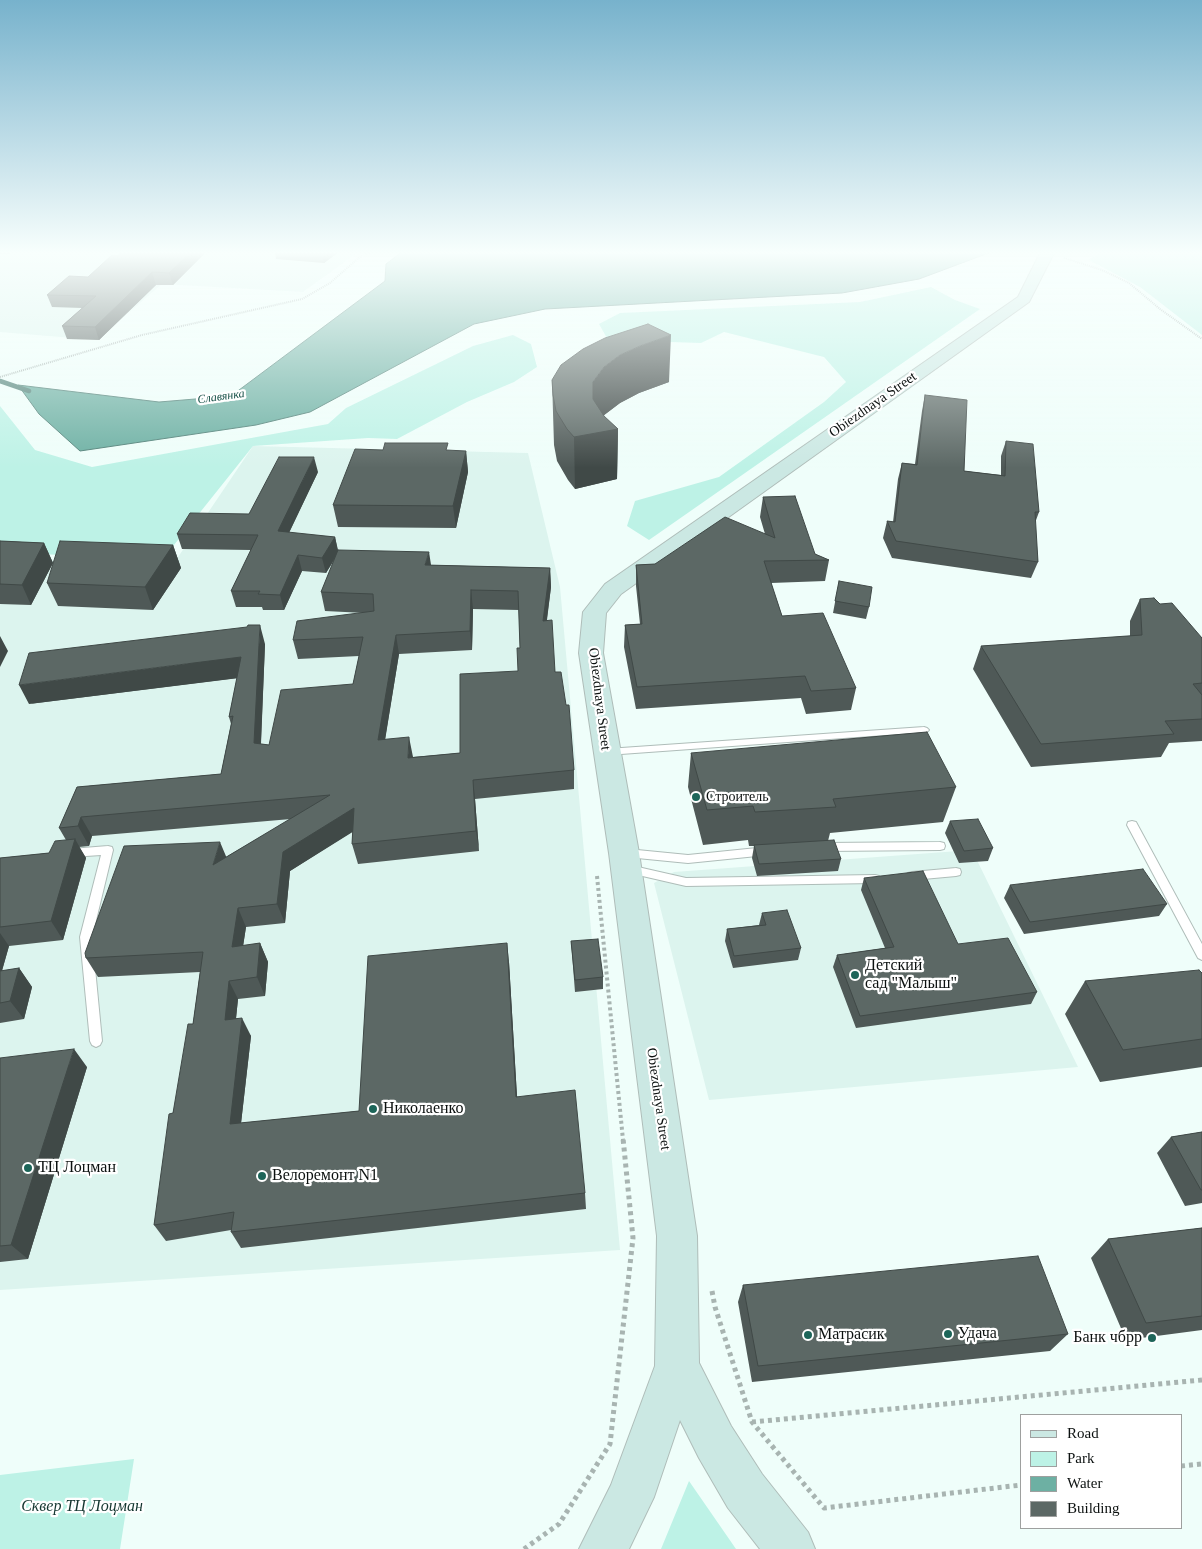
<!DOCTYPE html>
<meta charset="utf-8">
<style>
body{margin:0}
#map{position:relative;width:1202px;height:1549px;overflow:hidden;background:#effefa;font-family:"Times New Roman",serif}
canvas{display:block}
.legend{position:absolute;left:1020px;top:1414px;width:162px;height:115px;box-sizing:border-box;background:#fff;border:1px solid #9ea09f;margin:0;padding:6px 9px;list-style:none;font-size:15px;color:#0c1110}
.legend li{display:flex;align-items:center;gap:10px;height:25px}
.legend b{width:25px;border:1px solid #9ea09f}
</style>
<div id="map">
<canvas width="1202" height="1549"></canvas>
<ul class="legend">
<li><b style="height:6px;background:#cbe8e3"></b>Road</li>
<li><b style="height:14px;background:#bdf2e6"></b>Park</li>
<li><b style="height:14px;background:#6db0a3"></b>Water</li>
<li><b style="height:14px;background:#5c6865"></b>Building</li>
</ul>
</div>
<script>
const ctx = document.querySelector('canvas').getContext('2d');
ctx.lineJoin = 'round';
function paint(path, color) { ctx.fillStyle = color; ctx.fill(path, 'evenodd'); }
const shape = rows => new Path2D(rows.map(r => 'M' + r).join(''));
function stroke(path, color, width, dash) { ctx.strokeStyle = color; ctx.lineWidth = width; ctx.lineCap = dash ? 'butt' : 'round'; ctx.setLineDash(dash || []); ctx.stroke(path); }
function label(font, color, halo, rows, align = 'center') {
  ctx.font = font + ' "Times New Roman",serif'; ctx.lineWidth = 4.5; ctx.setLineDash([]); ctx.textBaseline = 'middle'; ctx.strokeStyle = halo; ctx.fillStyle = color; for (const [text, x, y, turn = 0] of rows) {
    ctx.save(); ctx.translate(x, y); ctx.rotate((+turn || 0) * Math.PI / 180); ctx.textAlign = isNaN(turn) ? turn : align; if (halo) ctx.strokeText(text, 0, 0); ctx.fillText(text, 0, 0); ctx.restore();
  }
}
const built = shape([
 [0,251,360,251,303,292,162,284,97,340,0,332],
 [253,446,528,453,560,587,620,1250,0,1290,0,558,172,566],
 [972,850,1078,1067,709,1100,654,883,674,872]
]);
const green = shape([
 [1102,251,1202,251,1202,335,1140,287,1089,260],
 [931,287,955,300,980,309,649,540,627,526,635,501,719,477,824,402,846,382,824,357,724,332,701,343,608,340,599,324,620,313,860,302],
 [513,335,531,344,537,367,514,382,467,402,397,439,368,438,253,446,162,560,0,552,0,406,35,450,92,467,328,424,346,408,473,346],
 [134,1459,120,1549,0,1549,0,1475],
 [689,1481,736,1549,661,1549]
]);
const water = shape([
 [403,251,994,251,919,279,842,293,545,309,474,324,310,412,256,425,80,451,39,414,18,385,159,402,231,396,385,281,386,264,403,251]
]);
const stream = shape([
 [0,381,29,391]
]);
const pathFar2 = shape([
 [1064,258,1102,270,1129,283,1160,309,1202,339],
 [0,377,142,335,302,299,330,283,361,256,375,251]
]);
const pathFar1 = shape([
 [597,876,623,1140]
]);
const path = shape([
 [712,1291,715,1307,752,1422,824,1508,1021,1485],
 [752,1422,1202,1380],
 [1181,1466,1202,1464],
 [524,1549,559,1524,610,1444,633,1238,623,1138]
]);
const service = shape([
 [924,727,927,728,929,730,927,732,607,755,602,752,607,749,924,727],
 [1132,821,1136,822,1202,944,1202,960,1198,958,1127,825,1128,822,1132,821],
 [940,842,944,843,945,846,944,849,940,850,824,851,820,850,819,847,820,844,824,843,940,842],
 [108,846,112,847,113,850,92,937,102,1041,100,1045,96,1047,92,1045,90,1041,80,937,101,855,71,857,67,856,66,853,67,850,71,849,108,846],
 [767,847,771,848,772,851,771,854,767,855,688,863,627,857,623,856,622,853,623,850,627,849,688,855,767,847],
 [629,865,686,878,875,875,879,876,881,879,879,882,875,883,686,886,625,872,624,869,625,866,629,865],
 [956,868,960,869,961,872,960,875,956,876,912,880,908,879,906,876,908,873,912,872,956,868]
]);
const secondary = shape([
 [1041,251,1055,251,1029,302,621,594,606,613,603,653,639,853,697,1236,699,1363,731,1426,762,1474,808,1532,815,1549,760,1549,728,1508,699,1458,680,1420,654,1497,629,1549,579,1549,611,1485,655,1366,657,1236,609,853,579,653,583,612,605,584,1018,297,1041,251]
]);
const wall = shape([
 [0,251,13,251,10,254,0,254],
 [121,251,207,251,173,285,156,285,99,340,67,339,62,326,82,308,52,307,47,295,88,277,118,256],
 [340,251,324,263,276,259,275,252],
 [552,380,669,382,639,393,620,403,603,416,618,429,617,479,575,489,568,480,557,461,554,445],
 [925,395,964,471,1001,475,1001,456,1006,441,1039,512,1035,523,1038,562,1031,578,892,558,883,538,887,521,893,522,898,479,902,463,915,464,922,411],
 [449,451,466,451,468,472,456,528,338,527,333,505],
 [318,472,289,533,335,537,338,550,431,565,550,568,551,587,547,620,555,672,574,770,574,789,475,799,479,851,358,864,352,844,353,831,290,871,285,923,246,927,243,946,260,943,268,962,265,996,238,999,236,1018,251,1036,241,1123,359,1111,509,962,517,1096,585,1193,586,1209,241,1248,231,1232,231,1230,166,1241,154,1225,173,1113,193,1024,200,972,98,977,86,958,226,857,291,819,92,836,89,846,79,847,86,858,63,940,9,946,2,971,19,968,32,987,24,1019,0,1023,0,858,49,853,66,840,59,828,77,787,221,774,231,724,229,717,237,678,29,704,265,644,261,744,269,745,353,684,359,656,298,659,293,640,365,613,325,611,321,592,335,559,326,573,302,571,284,610,263,610,262,607,236,607,231,591,251,550,182,549,177,534,249,514],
 [473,609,519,610,520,648,518,671,460,753,413,757,385,739,399,654,472,650],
 [763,497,815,554,829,560,825,581,771,583,782,616,856,688,851,710,806,714,801,698,636,709,624,647,625,625,640,624,636,586,636,565,655,564,765,534,760,517],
 [0,541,44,543,53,563,31,605,0,604],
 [173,545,181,568,153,610,58,606,47,583],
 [839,581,869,607,866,619,833,613],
 [1140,599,1160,604,1202,638,1202,741,1169,743,1161,757,1031,767,973,669,981,646,1130,636,1130,621],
 [691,753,956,787,943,822,830,833,828,841,841,859,838,871,757,876,752,858,754,846,749,846,748,840,703,845,688,787],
 [950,821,993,848,988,861,959,863,945,833],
 [864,878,958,944,1037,992,1031,1004,856,1028,833,967,837,955,885,948,861,890],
 [1010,885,1167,904,1159,916,1024,934,1004,898],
 [762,913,801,948,798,960,733,968,725,941,727,929,759,925],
 [571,941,603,977,603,989,575,992],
 [1202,973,1202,1067,1100,1082,1065,1014,1085,981],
 [0,1058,87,1067,28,1259,0,1262],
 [1202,1132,1202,1203,1185,1206,1157,1153,1171,1137],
 [1202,1228,1202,1330,1126,1340,1091,1258,1108,1239],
 [743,1285,1068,1334,1050,1351,752,1382,738,1302]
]);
const shadedWall = shape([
 [192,251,207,251,173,285,169,273],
 [330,251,340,251,324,263,323,256],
 [152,272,156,285,99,340,95,327],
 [671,335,669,382,639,393,620,403,604,415,593,431,593,382,604,367,620,355,640,346],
 [618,429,617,479,575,489,574,437],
 [466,451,468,472,456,528,453,506],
 [314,457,318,472,282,547,278,531],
 [335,537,338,552,326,573,322,558],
 [44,543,53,563,31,605,22,585],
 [173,545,181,568,153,610,145,587],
 [429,552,432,571,425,565],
 [298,555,302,571,284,610,280,595],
 [550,568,551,587,544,640,543,621],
 [471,590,473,609,472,650,470,631],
 [260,625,265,644,260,763,254,743],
 [396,635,399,654,382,759,378,740],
 [0,636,8,651,0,667],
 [241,657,247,677,29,704,19,685],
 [409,737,413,757,411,777,408,758],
 [473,780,475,799,479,851,476,831],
 [354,808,359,828,290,871,285,923,277,904,283,852],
 [81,817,92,836,89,846,78,826],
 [75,839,86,858,63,940,51,921],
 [220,842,228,861,213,865],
 [238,908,246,927,240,966,232,947],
 [0,933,9,946,0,977],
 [260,943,268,962,265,996,257,977],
 [507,943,509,962,518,1114,516,1097],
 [19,968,32,987,24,1019,10,1001],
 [229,981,238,999,234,1038,225,1020],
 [242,1018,251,1036,239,1141,230,1124],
 [74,1049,87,1067,28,1259,11,1245]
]);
const building = shape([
 [121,251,192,251,169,273,152,272,95,327,62,326,96,296,47,295,69,276,88,277,112,255,118,256,121,251],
 [276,251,330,251,323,256,275,252,276,251],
 [648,324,671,335,640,346,620,355,604,367,593,382,593,399,604,416,618,429,574,437,567,429,556,411,553,395,552,380,561,365,583,349,605,338,648,324],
 [925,395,967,400,964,471,1005,476,1006,441,1033,444,1039,512,1035,512,1038,562,896,541,887,521,895,522,902,463,917,465,925,395],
 [385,443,448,443,446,450,466,451,453,506,333,505,355,449,383,450,385,443],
 [279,457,314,457,278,531,335,537,322,558,298,555,280,595,258,594,260,591,231,591,258,535,177,534,190,513,249,514,279,457],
 [795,496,815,554,829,560,764,561,782,616,823,613,856,688,811,691,805,676,637,687,625,625,642,624,636,565,655,564,725,517,775,538,763,497,795,496],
 [0,541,44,543,22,585,0,584,0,541],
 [60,541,173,545,145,587,47,583,60,541],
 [338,550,429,552,425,565,550,568,543,621,552,620,555,672,561,672,566,705,569,705,574,770,473,780,476,831,352,844,354,808,283,852,277,904,238,908,232,947,260,943,257,977,229,981,225,1020,242,1018,230,1124,359,1111,368,956,507,943,516,1097,575,1090,585,1193,231,1232,234,1212,154,1225,169,1114,173,1113,188,1024,193,1024,203,952,86,958,85,953,124,846,220,842,213,865,330,795,81,817,78,826,59,828,77,787,221,774,233,716,229,717,241,657,19,685,29,653,247,627,248,625,260,625,254,743,269,745,281,690,353,684,363,637,293,640,297,621,374,611,373,594,321,592,338,550],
 [471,590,518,591,520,648,517,648,518,671,460,674,460,753,408,758,409,737,378,740,396,635,470,631,471,590],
 [839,581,872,587,869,607,835,601,839,581],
 [1154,598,1160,604,1172,603,1202,638,1202,683,1193,684,1202,695,1202,719,1165,721,1174,734,1041,744,981,646,1142,635,1140,599,1154,598],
 [927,732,956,787,833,799,836,807,755,812,753,806,707,810,691,753,927,732],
 [978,819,993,848,964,851,950,821,978,819],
 [75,839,51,921,0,927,0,858,49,853,55,841,75,839],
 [834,840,841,859,759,864,754,845,834,840],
 [1143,869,1167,904,1030,922,1010,885,1143,869],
 [923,871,958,944,1008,938,1037,992,860,1016,837,955,894,947,864,878,923,871],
 [787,910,801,948,734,956,727,929,766,925,762,913,787,910],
 [598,939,603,977,575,980,571,941,598,939],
 [19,968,10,1001,0,1003,0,971,19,968],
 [1199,970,1202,973,1202,1039,1123,1050,1085,981,1199,970],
 [74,1049,11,1245,0,1246,0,1058,74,1049],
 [1202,1132,1202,1190,1201,1190,1171,1137,1202,1132],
 [1202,1228,1202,1316,1146,1323,1108,1239,1202,1228],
 [1038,1256,1068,1334,758,1366,743,1285,1038,1256]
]);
const markers = [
 [696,797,5,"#1d6559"],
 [855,975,5,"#1d6559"],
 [373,1109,5,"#1d6559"],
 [28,1168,5,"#1d6559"],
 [262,1176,5,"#1d6559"],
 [948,1334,5,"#1d6559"],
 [808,1335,5,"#1d6559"],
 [1152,1338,5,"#1d6559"]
];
const farWaternames = [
 ["Славянка",221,397,-8]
];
const streetNames = [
 ["Obiezdnaya Street",873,405,-35],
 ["Obiezdnaya Street",599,699,83],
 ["Obiezdnaya Street",658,1099,82]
];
const poiNames = [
 ["Строитель",706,797]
];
const nearPoinames = [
 ["Детский",865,966],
 ["сад \"Малыш\"",865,984],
 ["Николаенко",383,1109],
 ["ТЦ Лоцман",38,1168],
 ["Велоремонт N1",272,1176],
 ["Удача",958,1334],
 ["Матрасик",818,1335],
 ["Банк чбрр",1142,1338,"right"]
];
const nearParknames = [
 ["Сквер ТЦ Лоцман",82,1507]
];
paint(built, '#dcf4ee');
paint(green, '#bdf2e6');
paint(water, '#6db0a3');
stroke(water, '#508077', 1);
stroke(stream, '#508077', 4.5);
stroke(service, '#afbdb9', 2);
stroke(secondary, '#afbdb9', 2);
stroke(pathFar2, '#a8b4b1', 2, [1, 1]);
stroke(pathFar1, '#a8b4b1', 4, [3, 3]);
stroke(path, '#a8b4b1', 5, [4, 4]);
paint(service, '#fff');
paint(secondary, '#cbe8e3');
paint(wall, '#4f5957');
paint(shadedWall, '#404947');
paint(building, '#5c6865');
stroke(building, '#404947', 1);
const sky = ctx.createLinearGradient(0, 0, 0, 468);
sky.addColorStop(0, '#77b2cc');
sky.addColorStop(0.54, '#f8fffd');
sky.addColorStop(1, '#f8fffd00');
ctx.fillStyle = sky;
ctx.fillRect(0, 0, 1202, 468);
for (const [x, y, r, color] of markers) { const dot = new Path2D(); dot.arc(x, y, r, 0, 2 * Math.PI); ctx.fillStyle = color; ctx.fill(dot); stroke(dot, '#fff', 2); }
label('italic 12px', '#154f46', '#fff', farWaternames);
label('14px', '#0c1110', '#fff', streetNames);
label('14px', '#0c1110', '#fff', poiNames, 'left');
label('16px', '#0c1110', '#fff', nearPoinames, 'left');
label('italic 16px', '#143630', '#fff', nearParknames);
</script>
